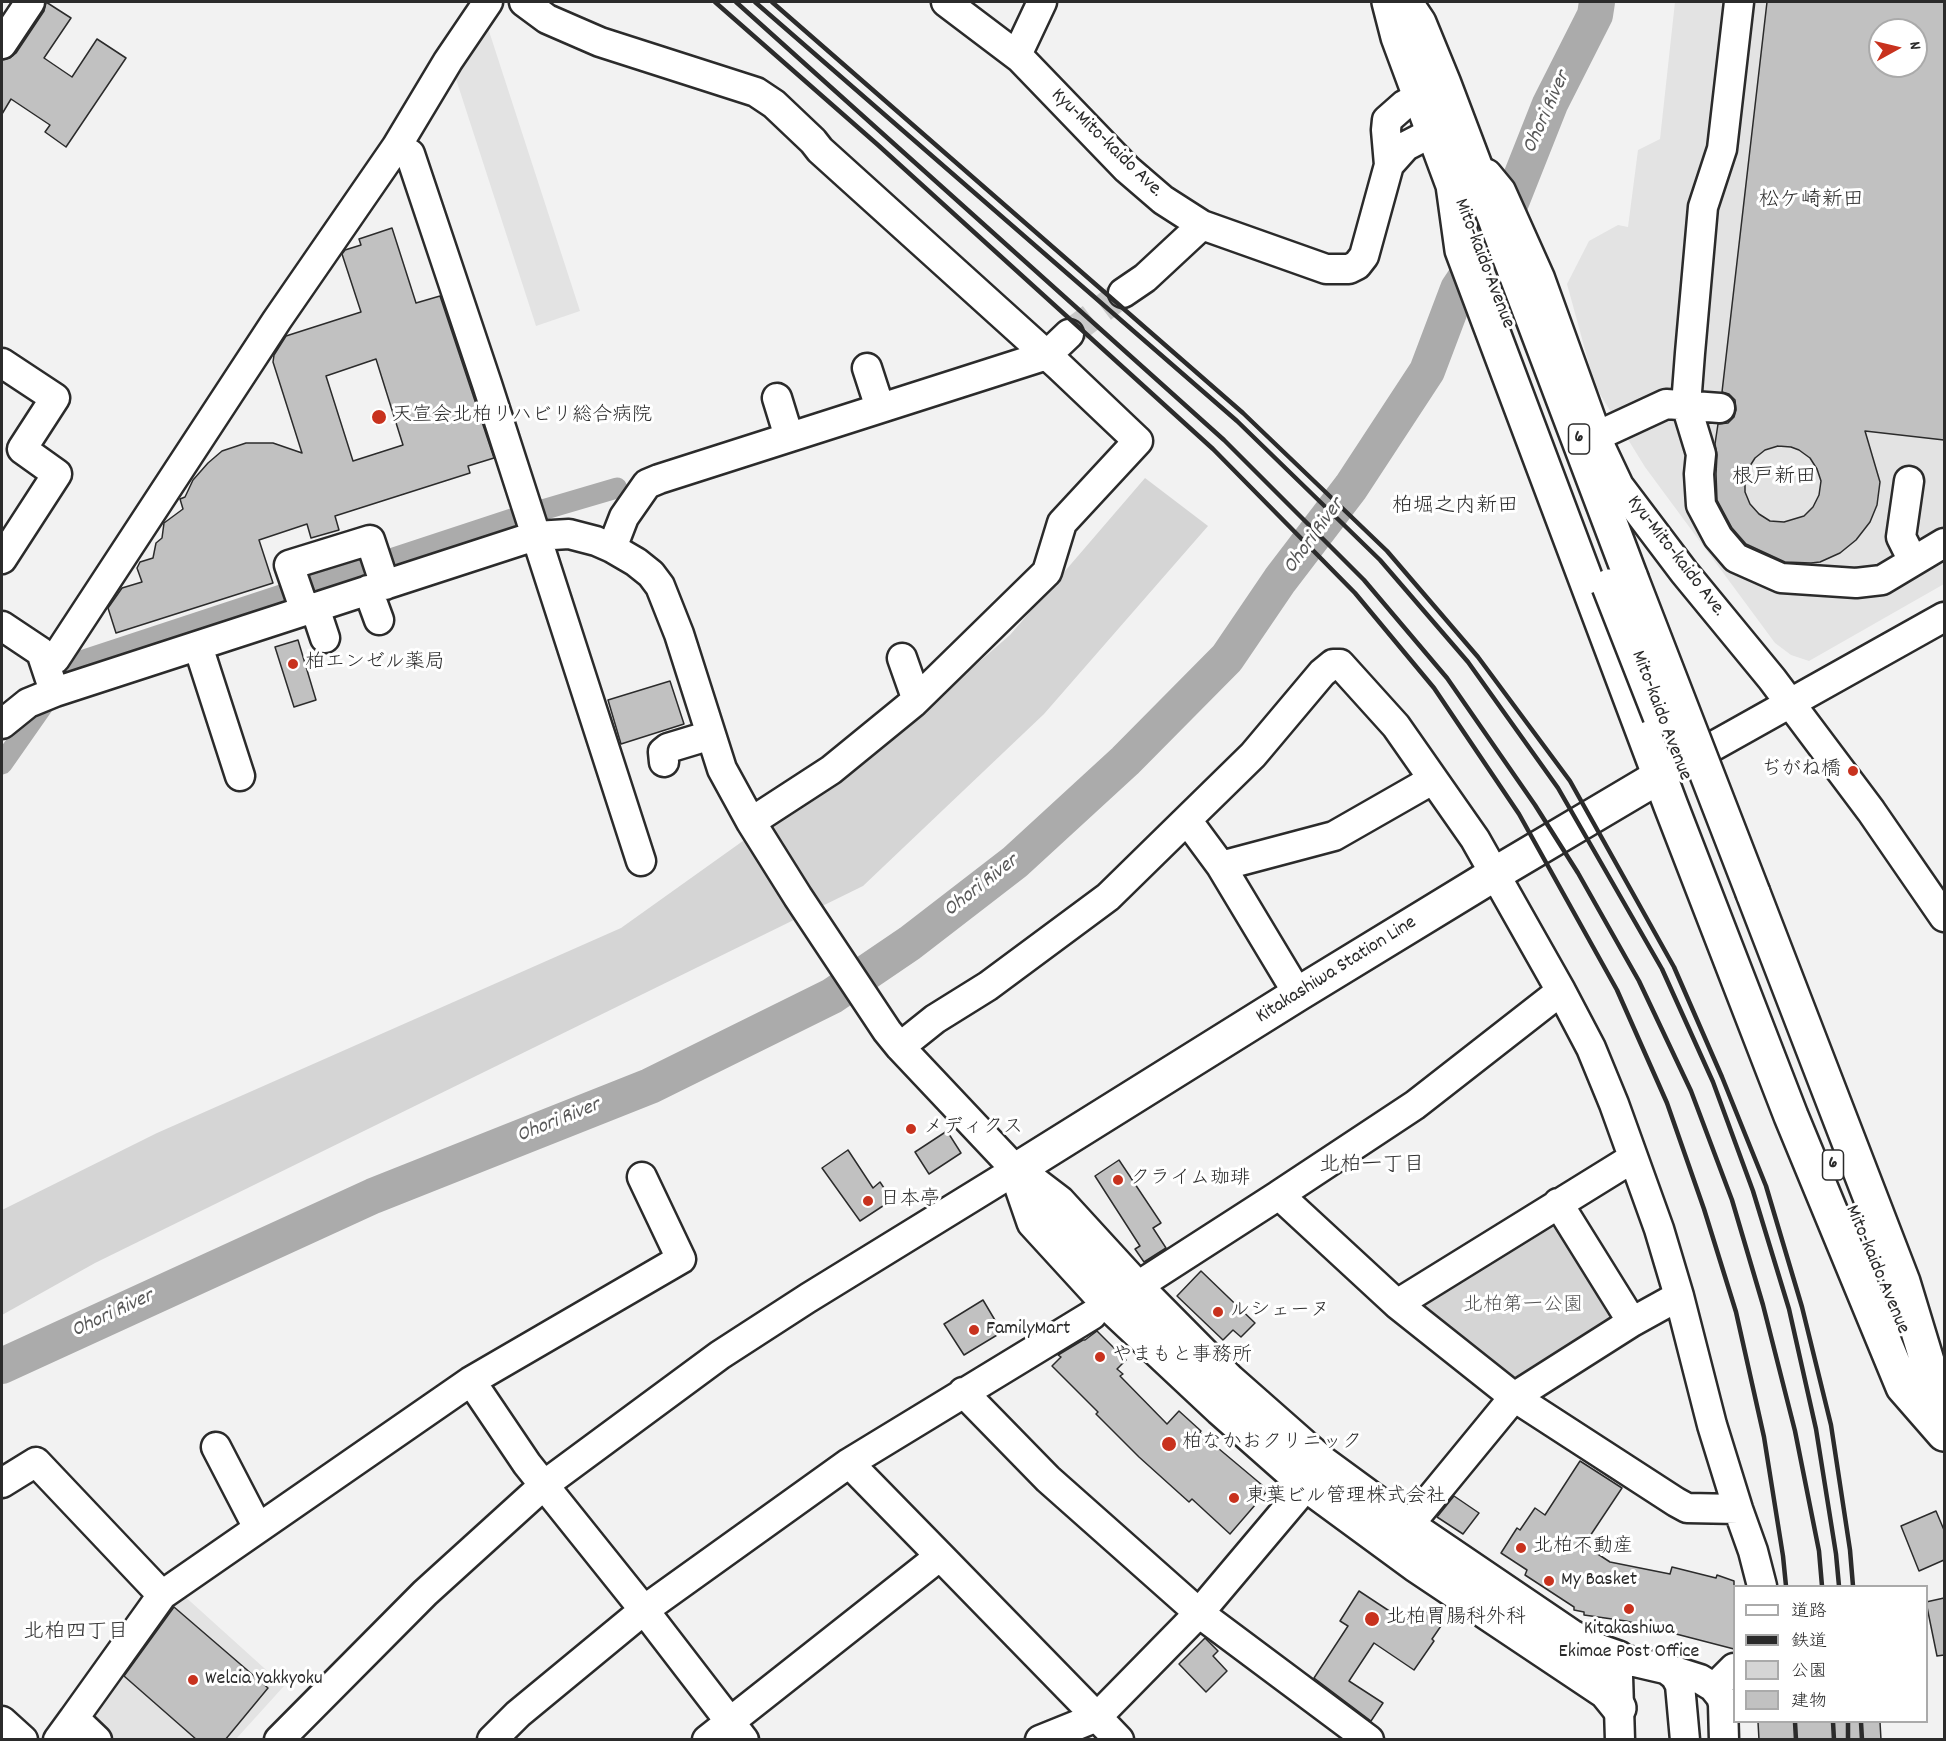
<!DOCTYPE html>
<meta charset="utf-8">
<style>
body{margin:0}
#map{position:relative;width:1946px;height:1741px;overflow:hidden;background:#f2f2f2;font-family:Dekko,"Klee One",sans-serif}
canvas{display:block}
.frame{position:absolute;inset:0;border:3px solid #2b2b2b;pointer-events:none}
.legend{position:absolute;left:1733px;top:1585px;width:195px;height:138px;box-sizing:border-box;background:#fff;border:2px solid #aaa;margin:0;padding:8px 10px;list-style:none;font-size:18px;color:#2b2b2b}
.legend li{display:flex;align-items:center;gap:12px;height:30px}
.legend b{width:30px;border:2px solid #aaa}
.north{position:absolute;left:1868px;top:18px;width:60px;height:60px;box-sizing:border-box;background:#fff;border:2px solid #aaa;border-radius:50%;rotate:82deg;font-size:16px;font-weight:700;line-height:24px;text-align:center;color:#2b2b2b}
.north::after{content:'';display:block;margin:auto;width:21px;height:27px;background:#c8321e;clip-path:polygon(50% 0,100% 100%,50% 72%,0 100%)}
</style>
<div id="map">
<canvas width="1946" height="1741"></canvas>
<div class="frame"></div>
<ul class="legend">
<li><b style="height:8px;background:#fff"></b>道路</li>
<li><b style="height:8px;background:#2b2b2b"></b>鉄道</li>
<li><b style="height:16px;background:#d5d5d5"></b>公園</li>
<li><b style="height:16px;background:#c1c1c1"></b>建物</li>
</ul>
<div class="north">N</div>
</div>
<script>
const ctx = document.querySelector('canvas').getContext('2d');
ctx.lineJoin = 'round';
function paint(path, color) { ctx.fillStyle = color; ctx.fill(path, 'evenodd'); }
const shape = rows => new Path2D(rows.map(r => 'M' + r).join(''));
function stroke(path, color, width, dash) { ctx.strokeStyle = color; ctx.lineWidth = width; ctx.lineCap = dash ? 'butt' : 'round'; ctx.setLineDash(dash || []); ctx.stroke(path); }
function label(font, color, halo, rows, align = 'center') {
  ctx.font = font + ' Dekko,"Klee One",sans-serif'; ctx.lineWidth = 6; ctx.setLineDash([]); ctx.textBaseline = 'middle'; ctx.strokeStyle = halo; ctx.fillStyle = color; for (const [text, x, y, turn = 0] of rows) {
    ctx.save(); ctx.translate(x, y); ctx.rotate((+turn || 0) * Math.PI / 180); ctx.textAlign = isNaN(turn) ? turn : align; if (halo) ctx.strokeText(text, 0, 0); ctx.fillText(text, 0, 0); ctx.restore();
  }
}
const built = shape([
 [1675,2,1944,2,1944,584,1809,661,1791,655,1775,643,1645,467,1595,386,1567,284,1589,241,1618,225,1628,227,1638,150,1660,139],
 [1880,30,1916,30,1916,66,1880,66],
 [488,28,580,311,536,326,456,79],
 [181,1593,284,1686,236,1739,104,1739,86,1725]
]);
const green = shape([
 [1145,478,1208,526,1044,714,863,886,95,1263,2,1315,2,1210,157,1133,621,928,911,721,1010,635],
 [1554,1218,1616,1321,1519,1380,1509,1379,1418,1309,1418,1301]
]);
const canal = shape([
 [2,764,72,664,515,518,617,488]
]);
const river = shape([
 [2,1366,373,1196,650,1086,832,996,910,943,1015,862,1125,761,1227,658,1280,580,1351,487,1427,371,1458,289,1504,220,1550,104,1595,15,1597,2]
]);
const building = shape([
 [46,2,71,18,44,58,72,77,97,39,126,58,66,147,45,132,50,125,11,99,2,114,2,60,10,58,16,53,44,11,46,2],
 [1767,2,1944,2,1944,440,1865,431,1880,482,1877,505,1870,522,1856,540,1840,553,1820,562,1811,563,1785,562,1746,544,1732,528,1717,500,1716,474,1717,455,1715,444,1718,424,1728,423,1734,417,1736,410,1735,400,1729,394,1722,392,1767,2],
 [1880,30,1916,30,1916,66,1880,66,1880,30],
 [1778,446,1791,447,1799,450,1810,458,1817,469,1821,481,1819,495,1813,507,1804,516,1784,522,1770,521,1759,514,1750,504,1745,492,1745,482,1748,469,1755,458,1765,450,1778,446],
 [392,228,416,303,440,296,494,458,468,466,470,473,335,516,339,530,311,538,307,524,259,540,273,583,116,633,108,608,122,588,142,582,137,568,140,562,153,558,156,543,162,538,164,523,183,509,180,499,185,497,193,480,208,463,222,451,246,443,273,443,302,453,273,362,274,355,286,336,361,312,342,254,345,250,361,245,359,239,392,228],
 [376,359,403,445,353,461,326,376,376,359],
 [298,640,316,700,294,707,275,647,298,640],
 [670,681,684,724,621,744,608,700,670,681],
 [947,1131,961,1153,929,1174,915,1152,947,1131],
 [848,1150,873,1188,880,1182,892,1200,860,1221,822,1168,848,1150],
 [1119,1160,1161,1223,1153,1228,1166,1248,1144,1262,1135,1249,1140,1246,1095,1176,1119,1160],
 [1201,1271,1255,1323,1241,1337,1233,1330,1223,1340,1177,1296,1201,1271],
 [983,1300,1002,1332,964,1355,944,1324,983,1300],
 [1097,1331,1126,1360,1117,1369,1123,1374,1120,1376,1167,1424,1179,1411,1201,1431,1200,1433,1268,1490,1230,1534,1192,1499,1189,1502,1139,1457,1096,1414,1098,1412,1052,1366,1061,1357,1058,1355,1083,1340,1085,1340,1097,1331],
 [1580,1461,1622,1488,1584,1545,1610,1562,1670,1574,1672,1567,1716,1578,1717,1575,1734,1581,1734,1649,1626,1621,1584,1615,1584,1612,1574,1610,1574,1607,1525,1575,1527,1570,1501,1553,1517,1528,1520,1530,1535,1508,1545,1515,1580,1461],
 [1454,1496,1479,1513,1463,1534,1437,1517,1454,1496],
 [1936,1511,1944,1530,1944,1560,1919,1571,1901,1526,1936,1511],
 [1359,1591,1403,1620,1409,1610,1415,1614,1419,1607,1443,1623,1432,1639,1434,1641,1414,1670,1374,1643,1349,1681,1383,1703,1371,1721,1314,1678,1348,1626,1340,1621,1359,1591],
 [1944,1598,1944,1655,1937,1656,1926,1602,1944,1598],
 [174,1607,268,1688,225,1740,197,1740,124,1676,174,1607],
 [1205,1638,1218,1651,1213,1656,1227,1671,1206,1692,1179,1664,1205,1638],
 [1758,1722,1880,1722,1881,1740,1759,1740,1758,1722]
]);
const minorTunnel = shape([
 [1069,334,1123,293]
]);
const minor = shape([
 [524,2,547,19,600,42,756,92,774,104,813,141,820,150,1059,366,1138,441,1062,523,1047,572,913,703,831,770,751,822],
 [946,2,1020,58,1127,169,1163,200,1202,225,1326,269,1349,269,1357,265,1364,256,1389,165,1386,130,1387,120,1404,105,1439,86],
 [1739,2,1722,149,1703,207,1690,353,1686,405,1701,454,1699,474,1701,505,1718,537,1736,558,1781,578,1856,583,1882,580,1944,543],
 [2,44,30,2],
 [1017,55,1042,2],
 [397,146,410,154,487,384,641,861],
 [1389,165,1406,146,1433,132],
 [1487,174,1501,191,1540,278,1602,450,1619,486,1684,572,1772,679,1871,811,1944,917],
 [1123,293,1145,278,1202,225],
 [2,363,55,398,22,449,57,474,2,559],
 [867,368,880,408],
 [777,398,789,437],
 [1597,436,1666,404,1720,408],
 [1909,481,1901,537,1913,561],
 [612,548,624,517,647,484,659,479,1047,355,1069,334],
 [368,590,379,620],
 [315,608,325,638],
 [305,611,289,565,370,540,385,585],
 [2,626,41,652,50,679],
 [198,646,240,776],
 [902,658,914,692,919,697],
 [45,663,55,659,277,320,397,146,448,61,488,2],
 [2,724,28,703,55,692,535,536,569,534,596,541,612,548,636,562,651,574,660,586,679,634,722,769,751,822,798,897,887,1031,900,1047,1016,1170,808,1298,720,1355,544,1485,425,1593,279,1740],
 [664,762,663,752,668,748,711,735],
 [1660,776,1944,617],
 [1187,820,1221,866,1298,994],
 [1221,866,1334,836,1432,780],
 [1561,991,1415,1105,1279,1195,1397,1304,1514,1397,1676,1502,1687,1508,1738,1509],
 [900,1047,935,1019,988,986,1108,897,1253,755,1322,673,1333,664,1340,664,1396,726,1475,839,1561,991,1591,1048,1614,1104,1659,1229,1679,1296,1712,1425,1738,1509,1753,1551,1762,1586],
 [1558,1203,1632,1322],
 [1147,1280,1279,1195],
 [1397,1304,1633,1158],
 [471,1381,527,1464,644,1610,518,1714,492,1740],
 [963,1392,1048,1479,1199,1613,1369,1740],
 [216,1447,258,1528],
 [2,1483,36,1462,162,1595],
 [1408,1526,1514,1397,1632,1322,1679,1296],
 [940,1556,1097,1717,1199,1613,1307,1485,1320,1466],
 [1610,1656,1615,1662,1618,1676,1620,1740],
 [1618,1658,1678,1672,1700,1679,1713,1687,1721,1697,1723,1704,1724,1740],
 [1666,1669,1675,1676,1680,1685,1685,1740],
 [1714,1688,1734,1668],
 [2,1721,23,1740],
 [58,1740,74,1718],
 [97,1740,74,1718,162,1595,471,1381,681,1259,642,1177],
 [707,1740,940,1556,849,1463,1092,1315],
 [744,1740,644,1610,849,1463],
 [1040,1740,1097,1717,1119,1740]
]);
const major = shape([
 [1016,1170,1034,1222,1110,1305,1221,1409,1307,1485,1416,1565,1606,1692,1619,1708],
 [1016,1170,1058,1202,1134,1285,1229,1381,1322,1463,1408,1526,1570,1636,1598,1651,1618,1658],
 [1016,1170,1298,994,1493,875,1660,776]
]);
const highway = shape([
 [1389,2,1398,37,1460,204],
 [1405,2,1419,23,1444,84,1631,578],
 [1453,185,1462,250,1671,806,1791,1116,1903,1387,1944,1434],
 [1753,893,1903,1282,1944,1417]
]);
const rail = shape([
 [715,2,878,145,1213,449,1355,593,1434,688,1519,814,1617,990,1667,1103,1704,1209,1736,1312,1764,1437,1783,1556,1786,1586],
 [736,2,1224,440,1364,580,1447,678,1535,805,1578,873,1639,981,1691,1091,1732,1200,1763,1305,1795,1431,1819,1551,1822,1586],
 [755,2,1237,421,1380,560,1468,662,1558,788,1662,969,1713,1082,1753,1191,1789,1309,1816,1429,1836,1554,1839,1586],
 [772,2,1243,413,1387,551,1478,657,1570,781,1674,967,1722,1077,1766,1186,1802,1307,1831,1425,1850,1550,1853,1586],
 [1795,1722,1796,1740],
 [1833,1722,1834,1740],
 [1848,1722,1848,1740],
 [1861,1722,1862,1740]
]);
const highwayBridge = shape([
 [1631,578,1753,893],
 [1609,586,1660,716]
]);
const markers = [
 [379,417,8,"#c8321e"],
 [293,664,6,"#c8321e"],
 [1853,771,6,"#c8321e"],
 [911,1129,6,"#c8321e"],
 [1118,1180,6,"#c8321e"],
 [868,1201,6,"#c8321e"],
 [1218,1312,6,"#c8321e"],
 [974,1330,6,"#c8321e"],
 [1100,1357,6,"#c8321e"],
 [1169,1444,8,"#c8321e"],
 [1234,1498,6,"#c8321e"],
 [1521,1548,6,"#c8321e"],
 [1549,1581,6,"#c8321e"],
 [1629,1609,6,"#c8321e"],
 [1372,1619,8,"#c8321e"],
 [193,1680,6,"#c8321e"]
];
const shields = [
 [1579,439,21],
 [1833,1165,21]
];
const shieldNames = [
 ["6",1579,439],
 ["6",1833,1165]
];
const streetNames = [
 ["Kyu-Mito-kaido Ave.",1106,144,44],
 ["Mito-kaido Avenue",1483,264,69],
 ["Kyu-Mito-kaido Ave.",1675,557,52],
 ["Mito-kaido Avenue",1660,716,69],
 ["Kitakashiwa Station Line",1337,971,-32],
 ["Mito-kaido Avenue",1876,1270,67]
];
const poiNames = [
 ["天宣会北柏リハビリ総合病院",392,417],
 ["柏エンゼル薬局",305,664],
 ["ぢがね橋",1841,771,"right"],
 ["メディクス",923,1129],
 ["クライム珈琲",1130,1180],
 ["日本亭",880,1201],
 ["ルシェーヌ",1230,1312],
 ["FamilyMart",986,1330],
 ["やまもと事務所",1112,1357],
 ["柏なかおクリニック",1182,1444],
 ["東葉ビル管理株式会社",1246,1498],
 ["北柏不動産",1533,1548],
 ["My Basket",1561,1581],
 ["北柏胃腸科外科",1386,1619],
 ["Kitakashiwa",1629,1630,"center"],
 ["Ekimae Post Office",1629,1653,"center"],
 ["Welcia Yakkyoku",205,1680]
];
const parkNames = [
 ["北柏第一公園",1523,1307]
];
const waterNames = [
 ["Ohori River",1548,113,-66],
 ["Ohori River",1315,537,-54],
 ["Ohori River",982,887,-38],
 ["Ohori River",559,1122,-22],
 ["Ohori River",113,1315,-25]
];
const neighbourhoodNames = [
 ["松ケ崎新田",1811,202],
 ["根戸新田",1774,479],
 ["柏堀之内新田",1455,508],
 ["北柏一丁目",1372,1167],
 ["北柏四丁目",76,1634]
];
paint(built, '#e3e3e3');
paint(green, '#d5d5d5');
stroke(canal, '#ababab', 21);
stroke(river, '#ababab', 36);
paint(building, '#c1c1c1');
stroke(building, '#2b2b2b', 1.5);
stroke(minorTunnel, '#cacaca', 28, [28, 14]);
stroke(minor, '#2b2b2b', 33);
stroke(major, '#2b2b2b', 38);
stroke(highway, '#2b2b2b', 38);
stroke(minor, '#fff', 28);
stroke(major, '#fff', 33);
stroke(highway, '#fff', 33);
stroke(rail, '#2b2b2b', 4.5);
stroke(highwayBridge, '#2b2b2b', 38, []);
stroke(highwayBridge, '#fff', 33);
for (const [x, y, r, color] of markers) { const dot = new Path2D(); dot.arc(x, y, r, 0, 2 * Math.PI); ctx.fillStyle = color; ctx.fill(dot); stroke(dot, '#fff', 2); }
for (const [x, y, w] of shields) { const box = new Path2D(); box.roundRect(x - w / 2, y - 15, w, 30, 4.5); ctx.fillStyle = '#fff'; ctx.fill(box); stroke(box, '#2b2b2b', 1.5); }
label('bold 18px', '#2b2b2b', null, shieldNames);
label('20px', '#2b2b2b', '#fff', streetNames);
label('20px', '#2b2b2b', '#fff', poiNames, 'left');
label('20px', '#565656', '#fff', parkNames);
label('italic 21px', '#585858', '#fff', waterNames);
label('21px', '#2b2b2b', '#fff', neighbourhoodNames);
</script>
